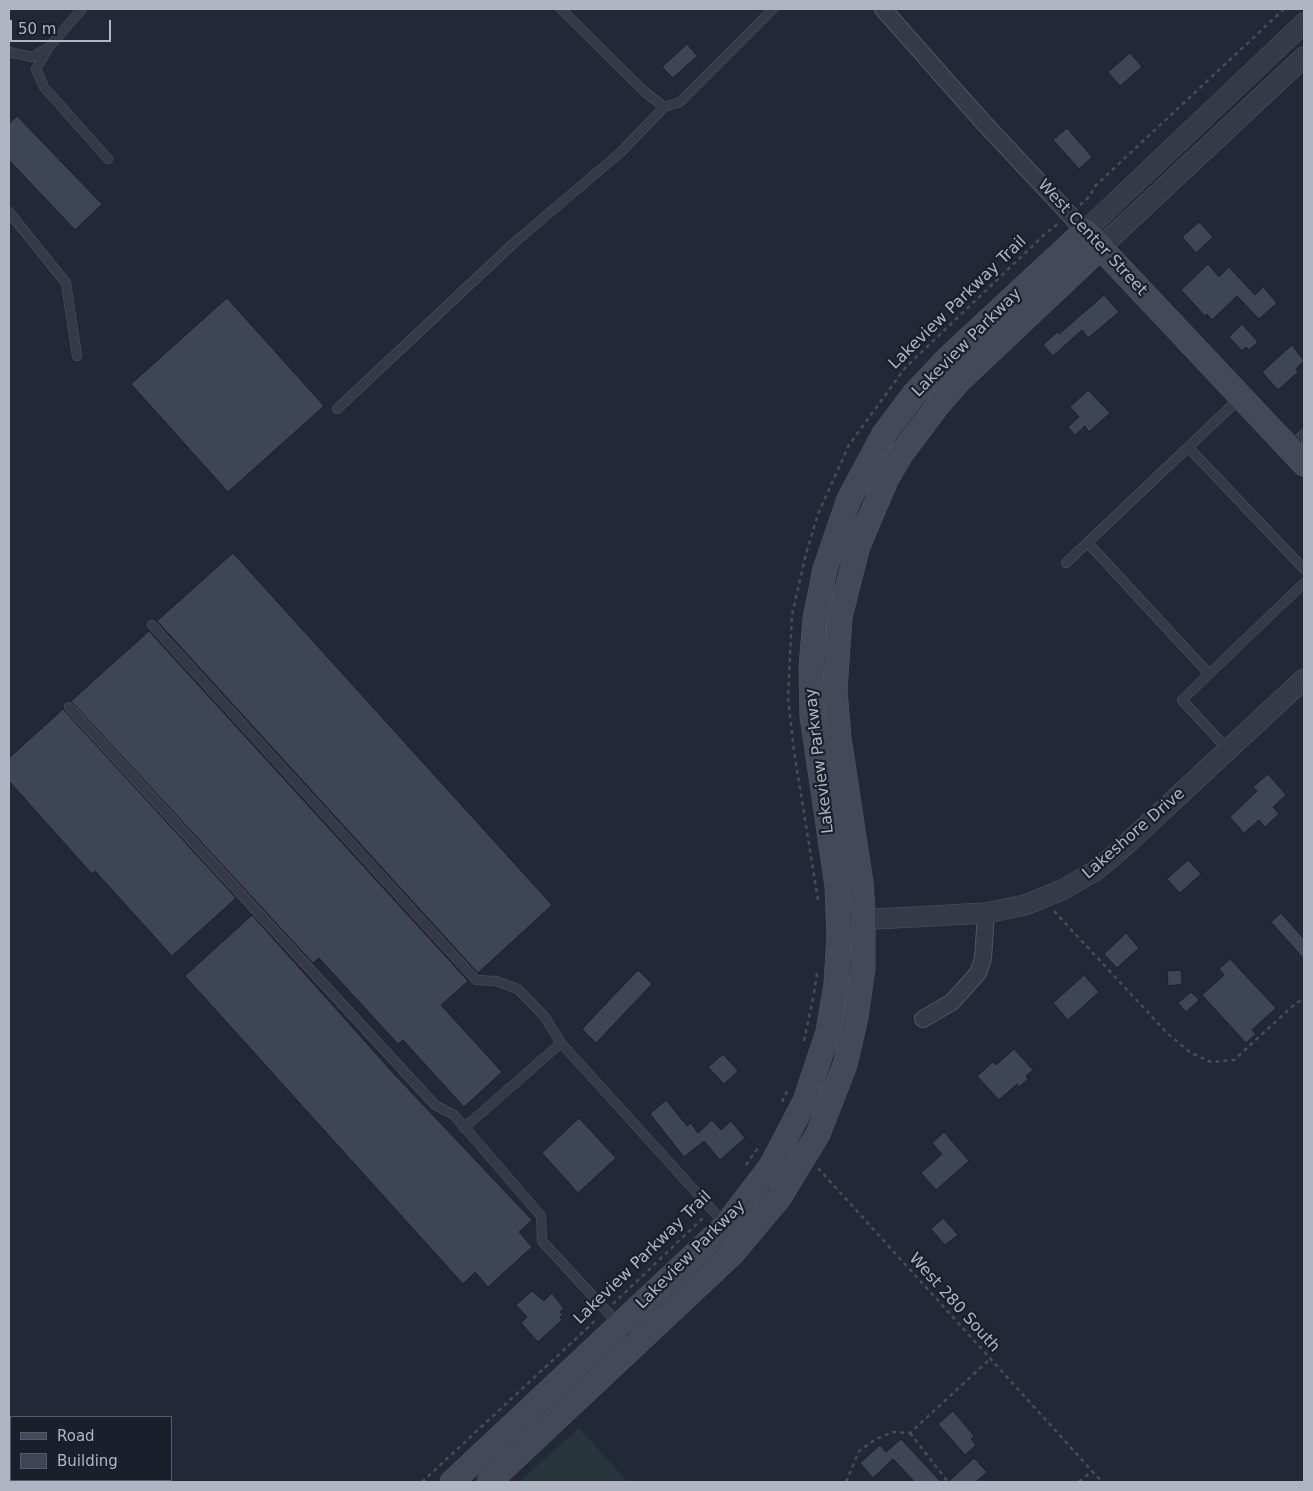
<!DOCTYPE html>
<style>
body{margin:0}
#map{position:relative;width:1313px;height:1491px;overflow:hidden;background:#222837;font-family:"DejaVu Sans",sans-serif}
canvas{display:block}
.frame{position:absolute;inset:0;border:10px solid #b0b5c4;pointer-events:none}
.legend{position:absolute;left:10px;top:1416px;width:162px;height:65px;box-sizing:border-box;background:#1b1f2c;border:1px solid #575b69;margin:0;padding:6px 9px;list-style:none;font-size:15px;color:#b0b5c4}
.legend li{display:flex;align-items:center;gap:10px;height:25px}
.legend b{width:25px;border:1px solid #575b69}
.scale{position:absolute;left:10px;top:20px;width:101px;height:22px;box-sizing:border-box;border:2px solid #b0b5c4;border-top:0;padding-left:6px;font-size:15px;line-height:18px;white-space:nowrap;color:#b0b5c4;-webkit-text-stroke:4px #1b1f2c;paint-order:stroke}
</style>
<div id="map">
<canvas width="1313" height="1491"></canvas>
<div class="frame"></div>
<ul class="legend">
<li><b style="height:6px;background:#44495a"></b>Road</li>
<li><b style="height:14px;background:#3e4557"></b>Building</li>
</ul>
<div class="scale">50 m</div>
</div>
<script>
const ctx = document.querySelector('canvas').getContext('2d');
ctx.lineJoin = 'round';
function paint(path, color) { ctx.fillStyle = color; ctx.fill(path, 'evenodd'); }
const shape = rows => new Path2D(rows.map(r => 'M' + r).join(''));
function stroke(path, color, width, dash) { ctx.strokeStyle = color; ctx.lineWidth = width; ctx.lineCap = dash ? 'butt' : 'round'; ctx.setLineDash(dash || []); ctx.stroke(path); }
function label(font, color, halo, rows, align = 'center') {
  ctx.font = font + ' "DejaVu Sans",sans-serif'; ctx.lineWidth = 4.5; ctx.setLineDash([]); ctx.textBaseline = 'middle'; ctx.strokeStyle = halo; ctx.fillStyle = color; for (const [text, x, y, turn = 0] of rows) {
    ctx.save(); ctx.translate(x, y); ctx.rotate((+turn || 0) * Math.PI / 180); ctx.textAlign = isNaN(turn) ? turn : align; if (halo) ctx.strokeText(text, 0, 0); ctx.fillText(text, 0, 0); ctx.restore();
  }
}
const green = shape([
 [579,1428,628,1482,519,1482]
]);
const building = shape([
 [687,44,697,56,673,78,662,67,687,44],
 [1130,53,1142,67,1120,86,1108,72,1130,53],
 [17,116,102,204,75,230,9,160,9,124,17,116],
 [1067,128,1092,157,1079,169,1053,140,1067,128],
 [1199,222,1213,237,1196,253,1182,237,1199,222],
 [1208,264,1219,277,1229,267,1255,295,1263,287,1277,303,1259,319,1237,296,1212,320,1207,314,1205,316,1181,290,1208,264],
 [1104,295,1119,312,1088,338,1082,330,1053,356,1043,345,1057,332,1059,334,1104,295],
 [227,298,324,406,228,492,131,384,227,298],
 [1242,324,1258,342,1249,350,1246,347,1242,351,1229,337,1242,324],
 [1292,345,1304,361,1296,369,1298,372,1278,390,1262,372,1292,345],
 [1088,390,1110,413,1089,432,1085,426,1075,435,1068,427,1079,417,1070,407,1088,390],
 [233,553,552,905,478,973,157,621,233,553],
 [149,631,468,981,441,1005,502,1072,464,1107,403,1040,398,1044,319,958,313,963,71,701,149,631],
 [63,709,236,898,172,956,95,871,92,874,9,781,9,758,63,709],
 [1268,774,1286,795,1273,807,1279,814,1265,827,1259,820,1244,833,1230,817,1257,791,1253,787,1268,774],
 [1188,860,1201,874,1180,893,1167,879,1188,860],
 [1281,913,1304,939,1304,959,1271,922,1281,913],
 [252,915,394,1074,532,1220,519,1232,532,1247,488,1287,475,1272,463,1284,185,976,252,915],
 [1126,933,1139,948,1117,968,1104,954,1126,933],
 [1230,959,1276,1008,1252,1030,1256,1034,1246,1043,1202,995,1224,975,1219,969,1230,959],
 [638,970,652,984,596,1043,582,1029,638,970],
 [1181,970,1182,984,1168,986,1167,971,1181,970],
 [1084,975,1099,992,1068,1020,1053,1003,1084,975],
 [1191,992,1199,1000,1186,1012,1178,1003,1191,992],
 [1014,1049,1033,1070,1026,1076,1028,1079,1019,1087,1017,1084,999,1100,977,1076,993,1062,996,1065,1014,1049],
 [723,1054,738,1071,724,1084,708,1067,723,1054],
 [666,1100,687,1126,691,1123,698,1133,712,1120,721,1130,731,1121,745,1138,720,1160,704,1141,684,1157,650,1114,666,1100],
 [579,1118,616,1158,578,1193,542,1153,579,1118],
 [944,1132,969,1161,936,1190,921,1173,942,1154,932,1143,944,1132],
 [943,1218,958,1235,945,1245,931,1229,943,1218],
 [532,1291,544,1301,552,1293,564,1309,560,1312,563,1315,560,1317,562,1320,538,1342,521,1323,527,1317,516,1305,532,1291],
 [953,1411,974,1436,971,1439,976,1445,965,1455,938,1424,953,1411],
 [901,1439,941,1482,915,1482,893,1459,873,1478,860,1463,880,1445,886,1452,901,1439],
 [974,1458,987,1472,976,1482,948,1482,974,1458]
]);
const path = shape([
 [1080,205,1090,196,1094,187,1284,9],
 [818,900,794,751,788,698,792,615,806,554,818,514,849,445,905,368,1045,234,1059,223],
 [1054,911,1167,1033,1191,1053,1211,1062,1234,1060,1296,1003,1304,999],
 [814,993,817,973],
 [804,1041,813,998],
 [782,1102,789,1087],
 [746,1165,760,1145],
 [818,1168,1102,1482],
 [613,1304,705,1216],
 [910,1433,948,1482],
 [422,1482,598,1318],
 [846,1482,859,1451,876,1439,893,1432,910,1433,990,1359],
 [1079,1482,1092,1471]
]);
const service = shape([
 [561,9,645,92,664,107,680,102,773,9],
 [49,47,36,69,44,87,108,159],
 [9,52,32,57,49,47,82,9],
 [9,212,66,283,77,356],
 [337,409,515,242,621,152,664,107],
 [1188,447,1304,569],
 [1289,448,1304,434],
 [1088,543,1209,674],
 [1066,563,1241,397],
 [152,625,476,980,496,981,518,989,544,1016,561,1043,725,1224],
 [69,707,435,1105,454,1115,541,1216,542,1241,636,1343],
 [1228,750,1182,700,1304,583],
 [464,1128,561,1043]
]);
const minor = shape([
 [883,9,983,122,1085,231],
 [923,1019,952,1002,978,973,983,959,986,913],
 [9,1469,11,1471]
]);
const tertiary = shape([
 [1085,231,1304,23],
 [1101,247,1304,57],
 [839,921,986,913,1025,905,1062,890,1095,871,1119,851,1304,679]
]);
const secondary = shape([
 [452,1482,726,1225,771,1166,805,1101,828,1032,836,984,839,936,837,886,812,716,811,667,815,619,825,569,849,499,884,434,914,394,947,359,1085,231,1304,464],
 [489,1482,732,1254,779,1198,818,1134,845,1065,856,1017,863,968,863,911,861,883,839,738,835,690,840,617,858,546,886,480,902,453,938,405,958,382,1101,247]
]);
const streetNames = [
 ["West Center Street",1092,238,47],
 ["Lakeview Parkway Trail",958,303,-44],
 ["Lakeview Parkway",967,343,-45],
 ["Lakeview Parkway",820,761,-97],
 ["Lakeshore Drive",1134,834,-41],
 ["Lakeview Parkway",691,1255,-45],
 ["Lakeview Parkway Trail",643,1258,-44],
 ["West 280 South",954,1303,48]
];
paint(green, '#253539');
paint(building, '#3e4557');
stroke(building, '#1d212e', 1);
stroke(service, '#505562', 10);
stroke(minor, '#505562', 18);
stroke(tertiary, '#505562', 21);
stroke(secondary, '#505562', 25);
stroke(path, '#425055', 2.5, [4, 4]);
stroke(service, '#363a48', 9);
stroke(minor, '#363a48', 16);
stroke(tertiary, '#363a48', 20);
stroke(secondary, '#44495a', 24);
label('16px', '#b0b5c4', '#1b1f2c', streetNames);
</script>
